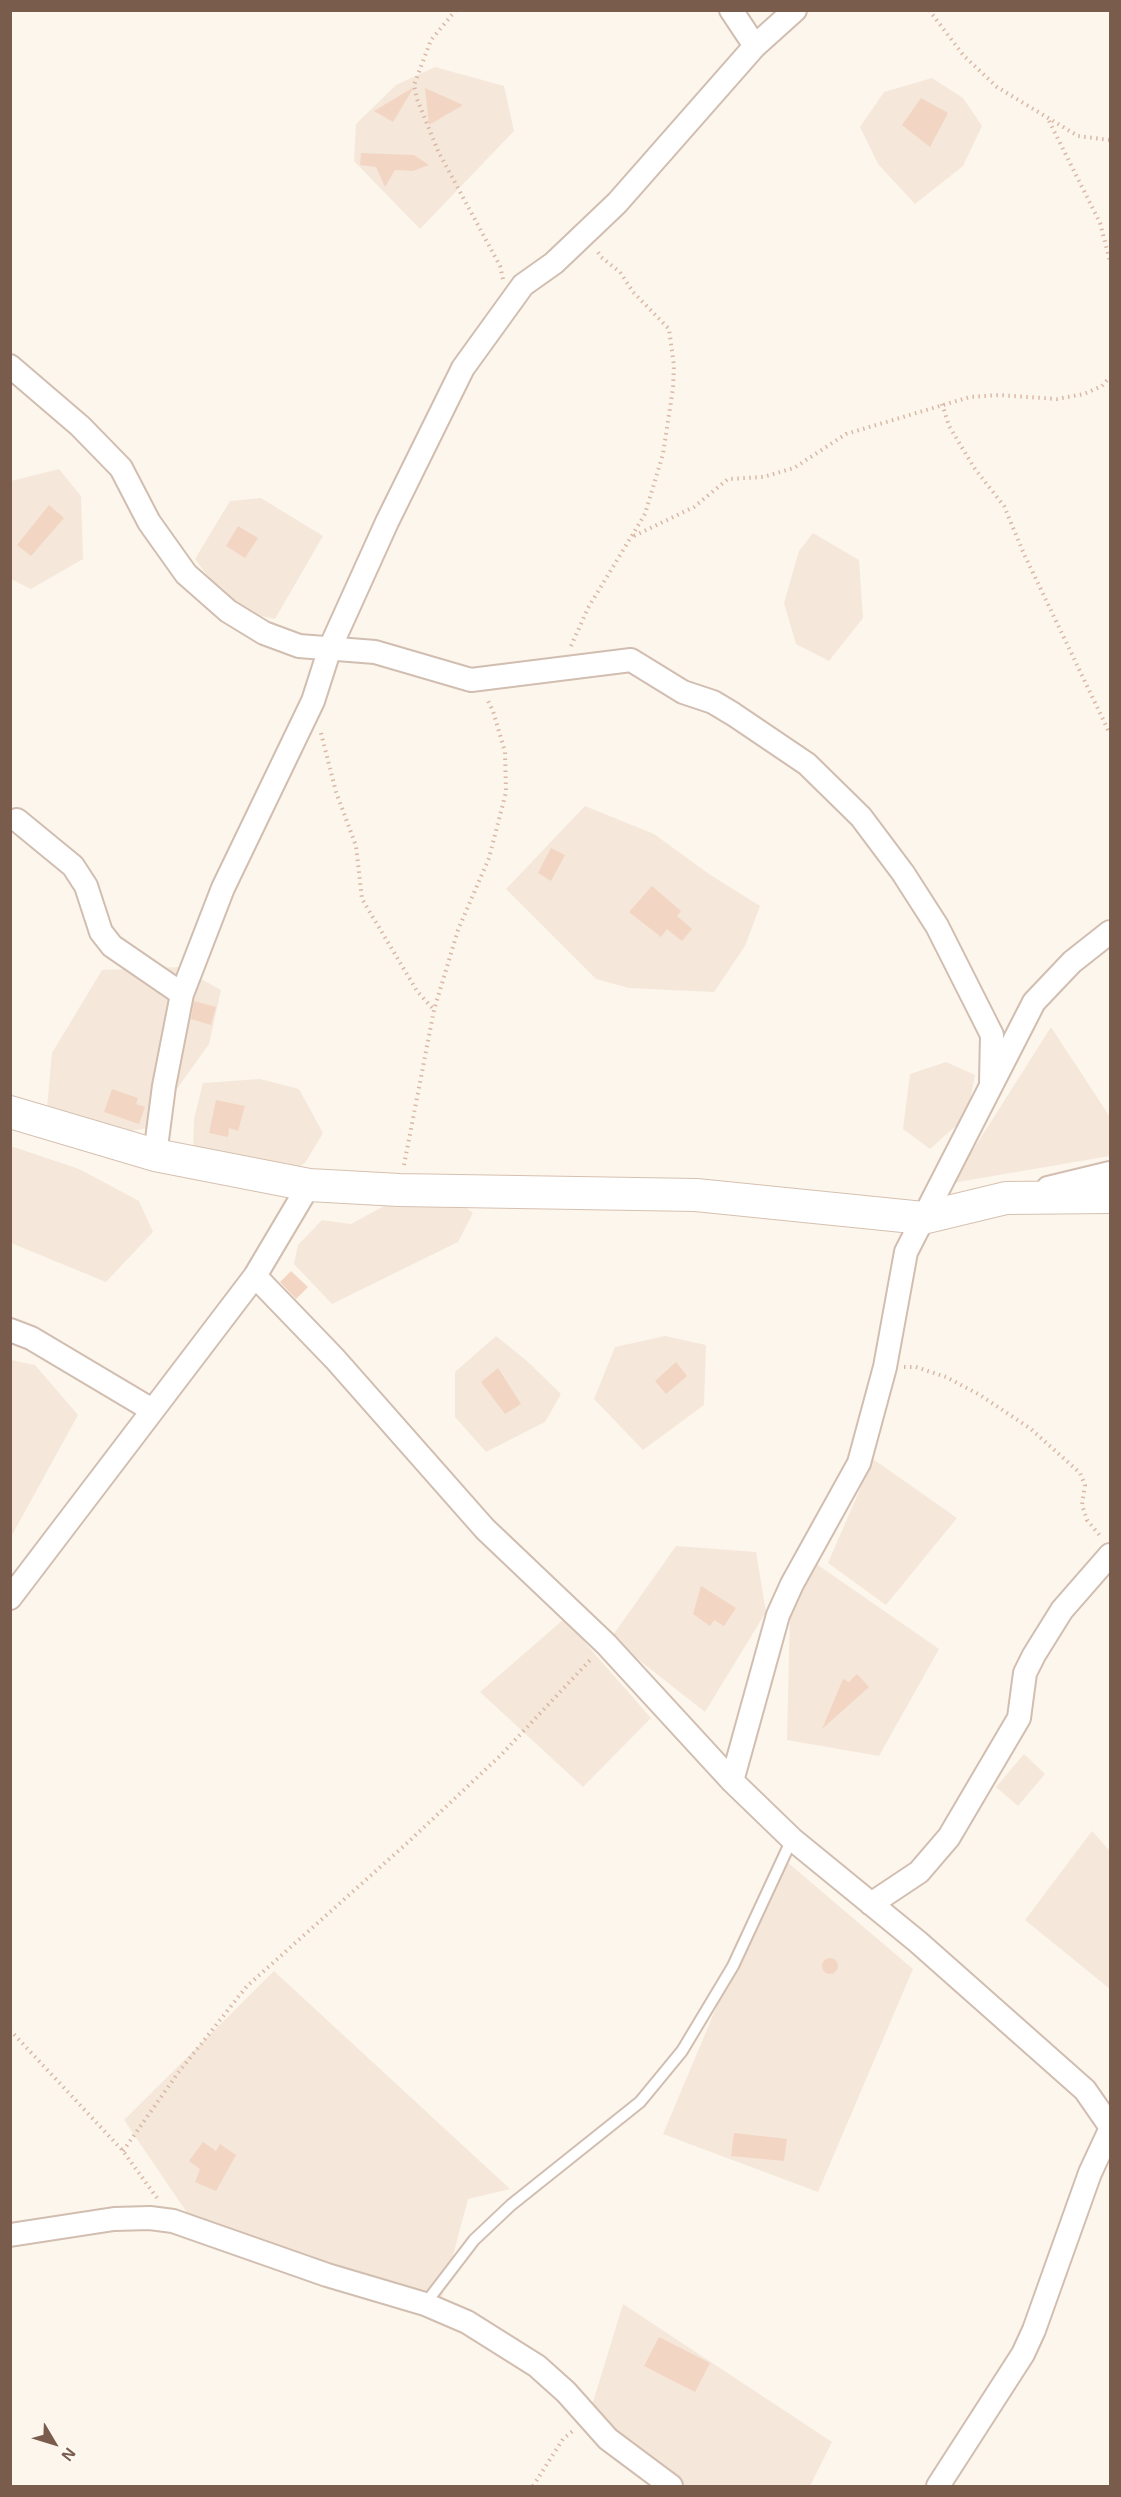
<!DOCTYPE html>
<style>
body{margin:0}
#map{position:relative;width:1121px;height:2497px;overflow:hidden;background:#fdf6ec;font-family:Helvetica,sans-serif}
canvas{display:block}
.frame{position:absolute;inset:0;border:12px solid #7a5c4d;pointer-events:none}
.north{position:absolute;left:24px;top:2413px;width:60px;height:60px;-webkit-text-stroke:4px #fffaf3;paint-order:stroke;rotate:128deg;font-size:16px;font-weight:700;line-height:24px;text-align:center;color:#7a5c4d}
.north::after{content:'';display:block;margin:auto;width:21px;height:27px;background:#7a5c4d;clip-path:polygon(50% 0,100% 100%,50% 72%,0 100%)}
</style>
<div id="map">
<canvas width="1121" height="2497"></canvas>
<div class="frame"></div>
<div class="north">N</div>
</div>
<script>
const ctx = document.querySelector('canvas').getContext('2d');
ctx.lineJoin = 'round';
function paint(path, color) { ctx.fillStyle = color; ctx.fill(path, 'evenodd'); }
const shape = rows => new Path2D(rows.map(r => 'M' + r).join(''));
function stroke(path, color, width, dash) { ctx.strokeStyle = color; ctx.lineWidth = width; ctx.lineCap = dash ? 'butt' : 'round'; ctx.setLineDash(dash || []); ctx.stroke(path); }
const residential = shape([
 [435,67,504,86,514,131,420,229,354,161,356,124,396,85],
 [932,78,963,98,982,126,963,166,915,204,878,164,860,127,884,92],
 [59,469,81,496,83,559,31,589,11,579,11,481],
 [261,498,323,536,275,619,252,614,222,595,195,559,230,501],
 [813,533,859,560,863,618,829,661,796,644,784,603,799,551],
 [585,806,654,834,709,874,760,906,745,946,714,992,629,988,596,979,506,889],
 [179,967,221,990,209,1044,149,1128,89,1137,47,1108,52,1053,102,970],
 [1051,1027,1110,1117,1110,1156,952,1183],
 [946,1062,975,1075,967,1116,930,1149,903,1129,910,1074],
 [260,1079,299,1089,323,1133,305,1163,287,1174,193,1155,194,1119,203,1083],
 [11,1146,79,1169,139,1201,153,1232,106,1282,11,1243],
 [412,1191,457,1200,473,1213,458,1242,332,1304,294,1264,298,1245,322,1220,351,1224],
 [496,1336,527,1361,561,1394,545,1422,486,1452,455,1417,455,1372],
 [665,1336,706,1345,704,1405,643,1450,594,1399,615,1347],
 [11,1360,35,1365,78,1415,11,1537],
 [873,1459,957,1518,886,1605,828,1563],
 [676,1546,756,1552,766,1612,705,1712,611,1638],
 [815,1563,939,1649,879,1756,787,1740,790,1611],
 [564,1619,651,1718,583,1787,480,1692],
 [1024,1754,1045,1774,1018,1806,996,1787],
 [1092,1831,1110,1851,1110,1989,1025,1920],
 [780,1856,913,1969,818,2192,663,2134],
 [274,1971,510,2189,468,2199,442,2297,231,2237,192,2220,124,2120],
 [623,2304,832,2442,810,2486,668,2486,586,2425]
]);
const building = shape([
 [414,87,393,122,374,111],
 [425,88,463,105,429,125],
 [921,98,948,113,930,147,902,125],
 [361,153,414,155,429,165,413,171,395,170,385,187,376,167,360,165],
 [49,505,64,518,31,556,17,545],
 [238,526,258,538,245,558,226,546],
 [551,848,565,855,551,881,538,873],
 [652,886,681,911,677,916,692,929,682,941,667,929,661,937,629,912],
 [194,1001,216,1007,211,1025,191,1019],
 [112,1089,138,1098,136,1104,145,1107,139,1124,104,1112],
 [216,1100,245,1106,238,1131,229,1128,228,1137,209,1133],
 [291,1271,308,1287,296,1299,280,1282],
 [676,1362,687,1376,666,1394,655,1381],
 [498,1368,521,1404,505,1414,481,1382],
 [701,1586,736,1608,724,1626,714,1620,710,1626,693,1614],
 [857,1674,869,1687,822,1729,843,1679,849,1682],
 '822 1966a8 8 0 1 1 16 0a8 8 0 1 1-16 0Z',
 [734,2133,787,2139,784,2161,731,2156],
 [203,2142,216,2151,220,2144,236,2155,216,2191,195,2182,200,2169,189,2161],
 [659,2337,710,2363,695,2392,644,2366]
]);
const path = shape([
 [456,10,431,40,414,85,417,99,438,151,500,266,503,279],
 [929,10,964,56,997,87,1078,136,1110,140],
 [1049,121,1100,223,1110,261],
 [942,404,949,426,975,469,1004,506,1024,554,1110,734],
 [634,536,694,507,728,479,763,477,794,468,846,434,970,397,999,395,1057,399,1084,394,1102,386,1110,377],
 [571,646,588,608,645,514,663,454,673,388,674,366,669,329,633,292,620,272,601,257,596,249],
 [321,733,336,792,356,846,362,899,417,991,434,1010],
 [404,1165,434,1010,458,930,489,858,506,792,505,752,493,711,487,699],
 [904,1367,916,1367,946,1377,980,1395,1031,1429,1080,1473,1085,1485,1082,1505,1087,1520,1101,1537],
 [10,2030,123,2151,157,2198],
 [123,2151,178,2073,247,1986,405,1845,501,1755,592,1658],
 [533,2486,563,2439,574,2430]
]);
const lane = shape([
 [425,2304,474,2240,511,2205,640,2102,682,2051,733,1966,792,1839]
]);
const street = shape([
 [731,10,755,46],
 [10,366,80,426,121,468,149,522,186,574,228,611,264,633,299,646,375,652,471,680,631,660,683,692,713,702,733,714,807,764,861,817,903,873,937,926,992,1035,991,1083],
 [17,820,73,866,86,886,101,932,112,946,182,994],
 [155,1155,164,1086,182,994,223,888,313,701,330,648,387,522,463,368,523,285,554,263,617,203,755,46,795,10],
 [1048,1188,1110,1173],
 [255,1276,335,1359,485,1529,606,1644,732,1781,792,1839,918,1942,1085,2090,1110,2126],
 [10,1330,31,1338,152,1410],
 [10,1598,255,1276,309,1185],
 [732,1781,778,1615,792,1584,859,1463,885,1367,906,1252,1034,1002,1072,962,1110,932],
 [871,1904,919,1872,949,1837,1019,1718,1025,1673,1034,1655,1062,1610,1110,1555],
 [10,2235,114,2219,150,2218,173,2221,327,2275,425,2304,467,2322,537,2366,566,2392,608,2439,671,2486],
 [938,2486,1023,2354,1034,2330,1090,2173,1110,2130]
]);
const secondary = shape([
 [10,1112,155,1155,309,1185,399,1190,696,1195,923,1218,1006,1198,1110,1197]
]);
paint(residential, '#f5e8da');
paint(building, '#f3d5c3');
stroke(lane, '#d1beb0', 14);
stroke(street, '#d1beb0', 26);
stroke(secondary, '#d6c0b0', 34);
stroke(path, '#d9b8a5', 4, [1.5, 4.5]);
stroke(lane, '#fff', 10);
stroke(street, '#fff', 22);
stroke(secondary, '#fff', 32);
</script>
